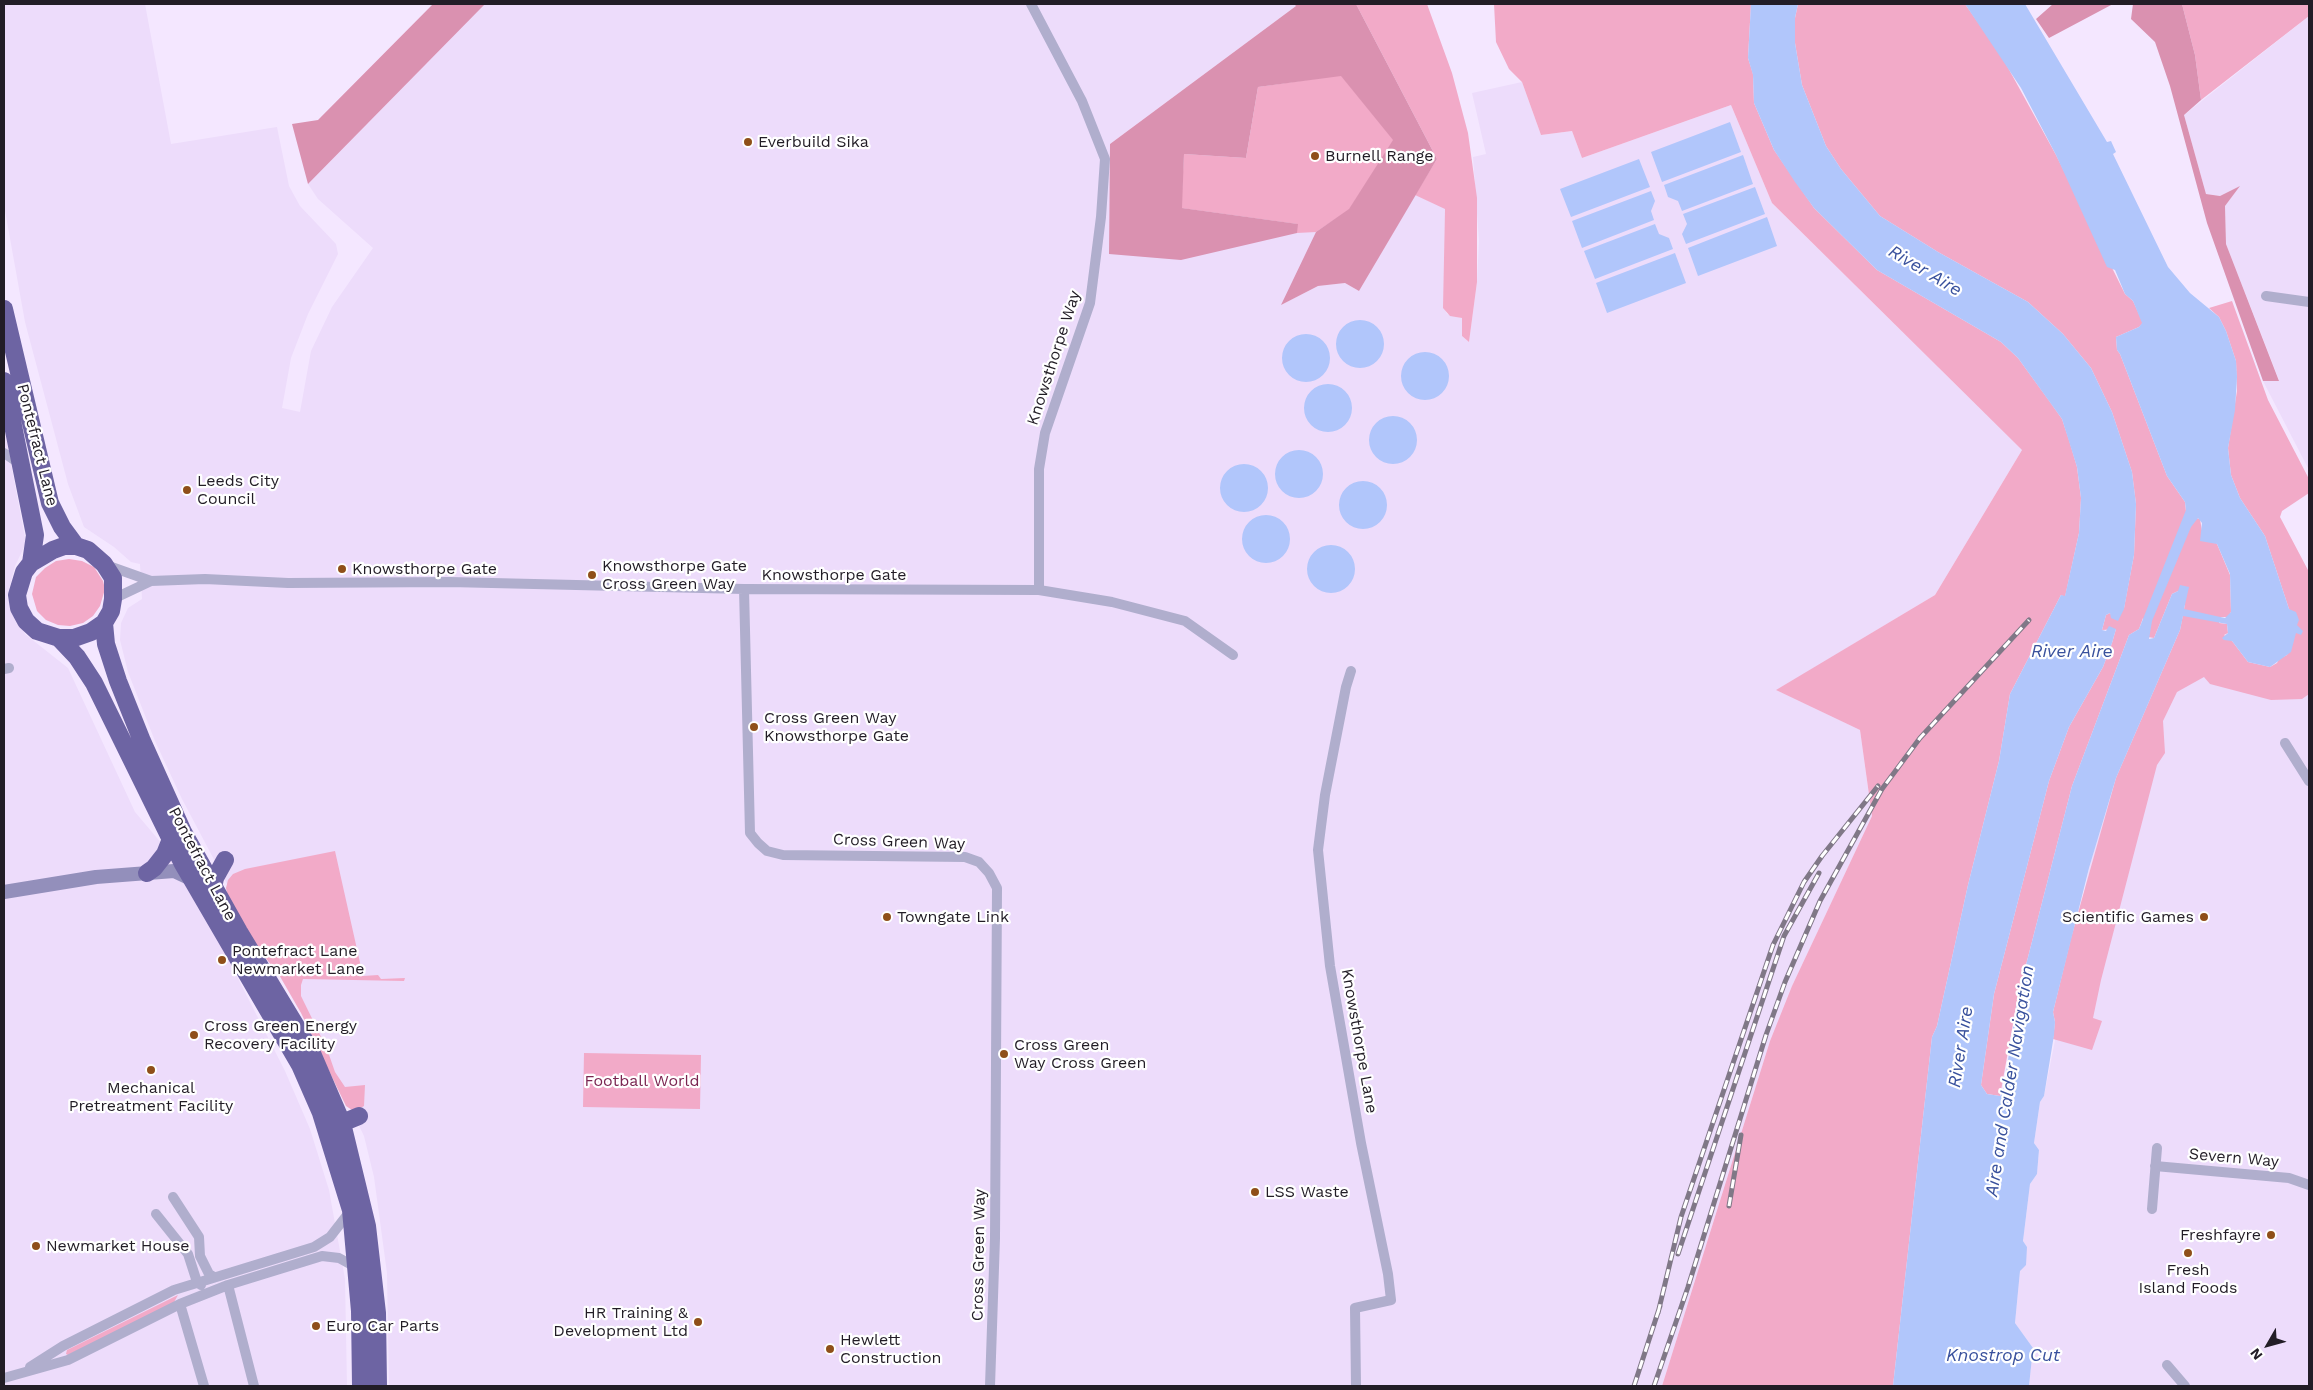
<!DOCTYPE html>
<style>
body{margin:0}
#map{position:relative;width:2313px;height:1390px;overflow:hidden;background:#f4e7ff;font-family:"Work Sans",sans-serif}
canvas{display:block}
.frame{position:absolute;inset:0;border:5px solid #221d26;pointer-events:none}
.north{position:absolute;left:2243px;top:1320px;width:50px;height:50px;-webkit-text-stroke:4px #fff;paint-order:stroke;rotate:232deg;font-size:14px;font-weight:700;line-height:20px;text-align:center;color:#221d26}
.north::after{content:'';display:block;margin:auto;width:18px;height:22px;background:#221d26;clip-path:polygon(50% 0,100% 100%,50% 72%,0 100%)}
</style>
<div id="map">
<canvas width="2313" height="1390"></canvas>
<div class="frame"></div>
<div class="north">N</div>
</div>
<script>
const ctx = document.querySelector('canvas').getContext('2d');
ctx.lineJoin = 'round';
function paint(path, color) { ctx.fillStyle = color; ctx.fill(path, 'evenodd'); }
const shape = rows => new Path2D(rows.map(r => 'M' + r).join(''));
function stroke(path, color, width, dash) { ctx.strokeStyle = color; ctx.lineWidth = width; ctx.lineCap = dash ? 'butt' : 'round'; ctx.setLineDash(dash || []); ctx.stroke(path); }
function label(font, color, halo, rows, align = 'center') {
  ctx.font = font + ' "Work Sans",sans-serif'; ctx.lineWidth = 4.5; ctx.setLineDash([]); ctx.textBaseline = 'middle'; ctx.strokeStyle = halo; ctx.fillStyle = color; for (const [text, x, y, turn = 0] of rows) {
    ctx.save(); ctx.translate(x, y); ctx.rotate((+turn || 0) * Math.PI / 180); ctx.textAlign = isNaN(turn) ? turn : align; if (halo) ctx.strokeText(text, 0, 0); ctx.fillText(text, 0, 0); ctx.restore();
  }
}
const built = shape([
 [4,4,145,4,171,144,277,127,289,186,300,206,336,244,338,254,308,314,291,358,282,408,300,412,311,351,332,307,373,248,318,199,308,184,485,4,1294,4,1296,6,1110,144,1109,254,1296,233,1297,224,1181,208,1184,154,1246,158,1394,140,1282,304,1318,286,1345,283,1359,291,1415,195,1445,208,1444,308,1447,314,1462,318,1462,336,1469,342,1477,282,1479,241,1473,157,1486,154,1472,93,1522,82,1541,135,1572,131,1582,158,1731,105,1772,203,2022,450,1935,595,1777,690,1860,730,1872,816,1792,986,1770,1041,1662,1386,389,1386,387,1273,374,1177,364,1136,295,992,228,886,182,799,155,741,128,672,120,640,121,623,128,608,142,599,140,564,131,562,114,547,84,527,68,484,25,322,4,205],
 [2309,16,2309,470,2263,381,2279,380,2226,244,2225,206,2239,187,2220,196,2206,194,2184,115],
 [4,427,26,543,15,566,7,597,25,634,68,668,135,812,168,851,179,875,221,945,285,1071,310,1129,329,1190,345,1279,347,1386,4,1386],
 [2170,653,2309,694,2309,1386,2029,1386,2033,1348,2015,1323,2020,1271,2027,1247,2023,1241,2030,1184,2037,1174,2039,1150,2034,1143,2040,1102,2044,1096,2089,868,2116,778]
]);
const green = shape([
 [1356,4,1427,4,1452,73,1468,133,1477,198,1477,282,1469,342,1462,336,1462,318,1450,316,1443,308,1445,209,1415,195,1437,159],
 [1494,4,1751,4,1748,58,1753,74,1754,103,1774,150,1814,208,1877,270,2001,342,2018,358,2050,402,2062,419,2069,440,2077,467,2081,498,2079,533,2065,597,2061,595,2010,694,1999,761,1968,885,1937,1026,1932,1037,1893,1386,1662,1386,1770,1041,1792,986,1872,816,1860,730,1776,690,1935,595,2022,450,1772,203,1731,105,1582,158,1572,131,1541,135,1522,82,1509,69,1496,42],
 [1798,4,1965,4,2001,55,2056,155,2125,294,2133,301,2143,323,2139,327,2116,337,2117,350,2120,354,2167,476,2185,502,2186,511,2193,521,2196,518,2200,519,2202,531,2217,544,2230,575,2231,612,2228,617,2220,617,2219,623,2227,624,2228,633,2224,635,2232,641,2248,662,2270,667,2277,663,2279,659,2287,655,2297,625,2289,609,2265,536,2240,498,2231,475,2228,448,2237,391,2236,361,2226,331,2219,317,2209,308,2232,301,2268,400,2309,479,2309,493,2282,511,2280,517,2309,572,2309,694,2302,699,2271,700,2210,684,2204,677,2177,692,2163,721,2165,753,2157,765,2101,980,2093,1018,2102,1021,2092,1050,2053,1039,2055,1022,2053,1012,2071,938,2116,778,2180,630,2185,604,2178,591,2172,594,2154,638,2148,637,2143,618,2139,629,2129,635,2072,786,2018,996,2000,1096,1987,1094,1981,1085,1994,994,2049,781,2069,727,2103,667,2112,643,2116,629,2102,630,2106,615,2110,613,2112,616,2124,608,2134,555,2136,504,2132,472,2112,412,2091,368,2063,334,2028,302,1938,252,1880,216,1841,169,1826,146,1802,85,1795,43,1795,18],
 [2182,4,2309,4,2309,16,2201,100,2195,55],
 [1341,75,1394,140,1349,210,1316,232,1297,233,1297,224,1181,208,1184,154,1246,158,1258,87],
 [69,559,82,561,94,567,103,581,105,589,100,606,93,616,83,623,70,626,58,625,46,620,37,611,32,594,36,577,45,568,56,561],
 [335,851,363,976,378,975,381,979,405,978,404,981,303,979,301,985,301,996,327,1049,335,1072,345,1087,365,1085,364,1106,357,1110,352,1110,346,1106,301,1013,278,973,258,949,228,898,226,888,228,880,233,874,245,869],
 [584,1053,701,1055,700,1109,583,1107],
 [178,1295,173,1304,68,1355,66,1354,67,1350]
]);
const forest = shape([
 [433,4,485,4,308,184,292,124,318,120],
 [1294,4,1356,4,1437,159,1359,291,1345,283,1318,286,1281,305,1316,232,1349,209,1393,140,1341,76,1258,87,1246,158,1184,154,1182,208,1298,224,1297,233,1181,260,1109,254,1110,144,1296,6],
 [2053,4,2113,4,2049,38,2036,19],
 [2133,4,2182,4,2195,55,2201,100,2184,115,2206,194,2220,196,2240,186,2225,206,2226,244,2279,381,2263,381,2207,223,2170,86,2155,42,2131,19]
]);
const water = shape([
 [1751,4,1798,4,1795,18,1795,43,1802,85,1826,146,1841,169,1880,216,1938,252,2028,302,2063,334,2091,368,2112,412,2132,472,2136,504,2134,555,2124,609,2118,621,2111,618,2110,613,2106,615,2102,630,2106,631,2109,626,2116,629,2112,643,2103,667,2069,727,2049,781,1994,994,1981,1085,1987,1094,2000,1096,2003,1092,2018,996,2072,786,2129,635,2139,629,2186,510,2185,502,2167,476,2120,354,2117,350,2116,337,2139,327,2142,323,2133,301,2125,294,2115,270,2107,267,2056,155,2021,88,1965,4,2025,4,2107,142,2111,141,2116,152,2113,154,2168,267,2190,293,2219,317,2226,331,2236,361,2237,377,2235,410,2228,448,2231,475,2240,498,2265,536,2289,609,2296,612,2299,620,2297,625,2303,631,2301,635,2296,633,2291,652,2270,667,2248,662,2232,641,2224,640,2222,638,2228,633,2227,624,2183,616,2180,630,2116,778,2089,868,2053,1012,2055,1022,2054,1035,2044,1096,2040,1102,2034,1143,2039,1150,2037,1174,2030,1184,2023,1241,2027,1247,2026,1265,2020,1271,2015,1323,2033,1348,2029,1386,1893,1386,1932,1037,1937,1026,1968,885,1999,761,2010,694,2061,595,2065,596,2079,533,2081,498,2077,467,2062,419,2018,358,2001,342,1877,270,1814,208,1795,182,1774,150,1754,103,1753,75,1748,58],
 [2198,518,2202,523,2200,541,2217,544,2230,574,2231,612,2225,618,2184,609,2189,587,2180,585,2178,591,2172,594,2154,638,2149,639,2152,621,2191,527],
 [1730,122,1741,152,1662,182,1651,152],
 [1743,155,1753,184,1682,211,1678,201,1668,197,1664,185],
 [1639,159,1650,187,1571,217,1560,189],
 [1755,187,1765,214,1686,244,1682,234,1687,224,1683,214],
 [1651,191,1655,201,1651,211,1654,220,1582,248,1572,221],
 [1767,217,1777,246,1698,276,1688,248],
 [1655,224,1659,234,1669,238,1673,249,1595,279,1584,251],
 [1675,253,1686,283,1607,313,1596,283],
 '1336 344a24 24 0 1 1 48 0a24 24 0 1 1-48 0Z',
 '1282 358a24 24 0 1 1 48 0a24 24 0 1 1-48 0Z',
 '1401 376a24 24 0 1 1 48 0a24 24 0 1 1-48 0Z',
 '1304 408a24 24 0 1 1 48 0a24 24 0 1 1-48 0Z',
 '1369 440a24 24 0 1 1 48 0a24 24 0 1 1-48 0Z',
 '1275 474a24 24 0 1 1 48 0a24 24 0 1 1-48 0Z',
 '1220 488a24 24 0 1 1 48 0a24 24 0 1 1-48 0Z',
 '1339 505a24 24 0 1 1 48 0a24 24 0 1 1-48 0Z',
 '1242 539a24 24 0 1 1 48 0a24 24 0 1 1-48 0Z',
 '1307 569a24 24 0 1 1 48 0a24 24 0 1 1-48 0Z'
]);
const street = shape([
 [1031,4,1082,101,1105,159,1101,217,1090,303,1045,433,1039,469,1039,590],
 [2266,296,2309,302],
 [4,453,20,464],
 [106,565,151,581,205,579,288,583,450,582,744,589,1039,590,1112,602,1185,621,1233,655],
 [744,589,750,833,758,843,767,851,783,855,965,857,979,862,989,873,997,888,995,1238,990,1386],
 [113,599,151,581],
 [4,669,9,668],
 [1351,671,1346,687,1325,795,1318,850,1330,966,1361,1143,1388,1274,1391,1300,1355,1308,1356,1386],
 [2285,743,2309,781],
 [2155,1166,2289,1178,2309,1185],
 [173,1197,199,1237,200,1256,209,1274,214,1277],
 [2152,1209,2157,1148],
 [156,1214,188,1254,197,1282,201,1285],
 [228,1285,254,1386],
 [180,1304,204,1386],
 [2167,1365,2185,1386],
 [30,1367,63,1346,174,1290,314,1247,330,1237,351,1210],
 [4,1378,68,1360,180,1304,228,1285,322,1256,339,1258,357,1268]
]);
const secondary = shape([
 [4,892,96,877,174,871,191,879]
]);
const highway = shape([
 [4,309,50,503,62,527,76,546],
 [4,381,35,535,31,563],
 [64,546,76,546,88,550,104,564,113,578,113,599,111,611,104,623,91,632,74,638,59,638,37,631,26,621,19,608,17,595,24,572,31,563,53,550,64,546],
 [104,623,106,644,118,681,142,741,183,832,239,932,311,1051,342,1123,367,1226,377,1313,378,1386],
 [59,638,77,657,94,683,183,864,300,1065,321,1113,351,1210,360,1311,361,1386],
 [147,873,154,868,165,854,171,839],
 [213,888,215,878,225,860],
 [342,1123,359,1116]
]);
const rail = shape([
 [1729,1206,1741,1135],
 [1678,1254,1784,936,1819,873],
 [1658,1313,1681,1217,1773,945,1804,882,1822,856,1878,786],
 [1634,1386,1660,1306],
 [1654,1386,1688,1287,1766,1035,1785,982,1820,901,1882,789,1920,738,2029,620]
]);
const markers = [
 [748,142,5,"#8f4f19"],
 [1315,156,5,"#8f4f19"],
 [187,490,5,"#8f4f19"],
 [342,569,5,"#8f4f19"],
 [592,575,5,"#8f4f19"],
 [754,727,5,"#8f4f19"],
 [887,917,5,"#8f4f19"],
 [2204,917,5,"#8f4f19"],
 [222,960,5,"#8f4f19"],
 [194,1035,5,"#8f4f19"],
 [1004,1054,5,"#8f4f19"],
 [151,1070,5,"#8f4f19"],
 [1255,1192,5,"#8f4f19"],
 [2271,1235,5,"#8f4f19"],
 [36,1246,5,"#8f4f19"],
 [2188,1253,5,"#8f4f19"],
 [698,1322,5,"#8f4f19"],
 [316,1326,5,"#8f4f19"],
 [830,1349,5,"#8f4f19"]
];
const poiNames = [
 ["Everbuild Sika",758,142],
 ["Burnell Range",1325,156],
 ["Leeds City",197,481],
 ["Council",197,499],
 ["Knowsthorpe Gate",602,566],
 ["Cross Green Way",602,584],
 ["Knowsthorpe Gate",352,569],
 ["Cross Green Way",764,718],
 ["Knowsthorpe Gate",764,736],
 ["Towngate Link",897,917],
 ["Scientific Games",2194,917,"right"],
 ["Pontefract Lane",232,951],
 ["Newmarket Lane",232,969],
 ["Cross Green Energy",204,1026],
 ["Recovery Facility",204,1044],
 ["Cross Green",1014,1045],
 ["Way Cross Green",1014,1063],
 ["Mechanical",151,1088,"center"],
 ["Pretreatment Facility",151,1106,"center"],
 ["LSS Waste",1265,1192],
 ["Freshfayre",2261,1235,"right"],
 ["Newmarket House",46,1246],
 ["Fresh",2188,1270,"center"],
 ["Island Foods",2188,1288,"center"],
 ["HR Training &",688,1313,"right"],
 ["Development Ltd",688,1331,"right"],
 ["Euro Car Parts",326,1326],
 ["Hewlett",840,1340],
 ["Construction",840,1358]
];
const streetNames = [
 ["Knowsthorpe Way",1054,358,-72],
 ["Pontefract Lane",37,445,76],
 ["Knowsthorpe Gate",834,575],
 ["Cross Green Way",899,842,2],
 ["Pontefract Lane",202,864,62],
 ["Knowsthorpe Lane",1359,1041,80],
 ["Severn Way",2234,1158,5],
 ["Cross Green Way",979,1255,-89]
];
const parkNames = [
 ["Football World",642,1081]
];
const waterNames = [
 ["River Aire",1925,271,31],
 ["River Aire",2072,652],
 ["River Aire",1961,1047,-81],
 ["Aire and Calder Navigation",2010,1081,-81],
 ["Knostrop Cut",2003,1356]
];
paint(built, '#eddcfb');
paint(green, '#f2aac8');
paint(forest, '#da91b0');
paint(water, '#b1c6fb');
stroke(street, '#b0aecd', 10);
stroke(secondary, '#938fbb', 14);
stroke(highway, '#6d64a3', 18);
stroke(rail, '#807887', 5);
stroke(rail, '#fff', 3, [9]);
for (const [x, y, r, color] of markers) { const dot = new Path2D(); dot.arc(x, y, r, 0, 2 * Math.PI); ctx.fillStyle = color; ctx.fill(dot); stroke(dot, '#fff', 2); }
label('16px', '#221d26', '#fff', poiNames, 'left');
label('16px', '#221d26', '#fff', streetNames);
label('16px', '#7b2551', '#fff', parkNames);
label('italic 18px', '#39519d', '#fff', waterNames);
</script>
